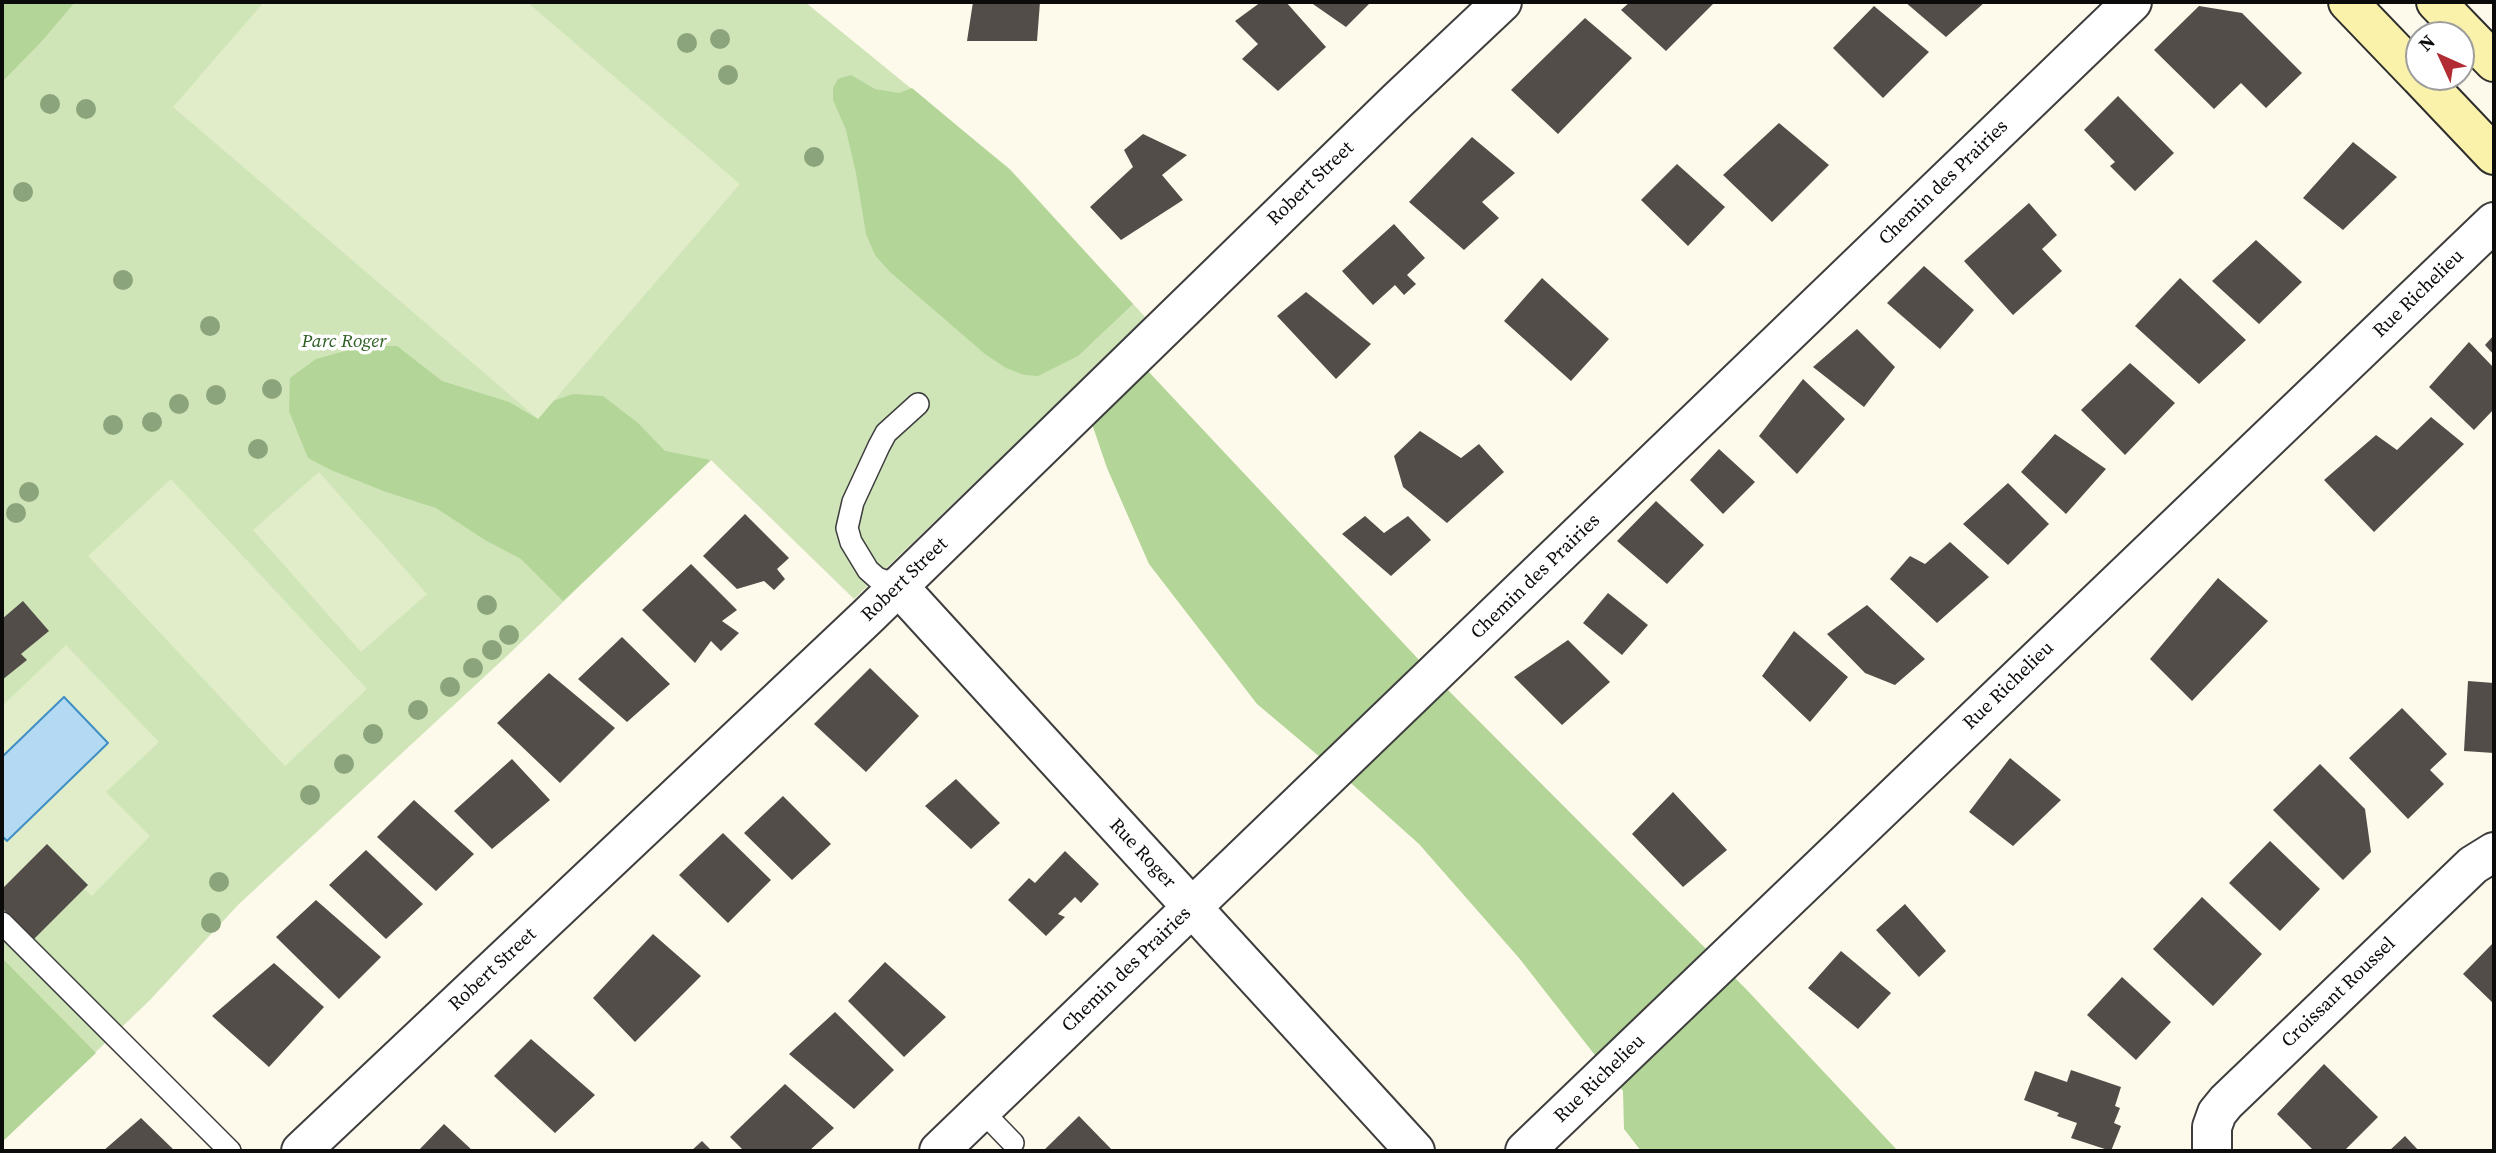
<!DOCTYPE html>
<style>
body{margin:0}
#map{position:relative;width:2496px;height:1153px;overflow:hidden;background:#fefaeb;font-family:"Source Serif 4",serif}
canvas{display:block}
.frame{position:absolute;inset:0;border:4px solid #0b0b0b;pointer-events:none}
.north{position:absolute;left:2405px;top:21px;width:70px;height:70px;box-sizing:border-box;background:#fff;border:2px solid #9d9d9d;border-radius:50%;rotate:315deg;font-size:19px;font-weight:700;line-height:28px;text-align:center;color:#0b0b0b}
.north::after{content:'';display:block;margin:auto;width:24px;height:32px;background:#b22d33;clip-path:polygon(50% 0,100% 100%,50% 72%,0 100%)}
</style>
<div id="map">
<canvas width="2496" height="1153"></canvas>
<div class="frame"></div>
<div class="north">N</div>
</div>
<script>
const ctx = document.querySelector('canvas').getContext('2d');
ctx.lineJoin = 'round';
function paint(path, color) { ctx.fillStyle = color; ctx.fill(path, 'evenodd'); }
const shape = rows => new Path2D(rows.map(r => 'M' + r).join(''));
function stroke(path, color, width, dash) { ctx.strokeStyle = color; ctx.lineWidth = width; ctx.lineCap = dash ? 'butt' : 'round'; ctx.setLineDash(dash || []); ctx.stroke(path); }
function label(font, color, halo, rows, align = 'center') {
  ctx.font = font + ' "Source Serif 4",serif'; ctx.lineWidth = 7; ctx.setLineDash([]); ctx.textBaseline = 'middle'; ctx.strokeStyle = halo; ctx.fillStyle = color; for (const [text, x, y, turn = 0] of rows) {
    ctx.save(); ctx.translate(x, y); ctx.rotate((+turn || 0) * Math.PI / 180); ctx.textAlign = isNaN(turn) ? turn : align; if (halo) ctx.strokeText(text, 0, 0); ctx.fillText(text, 0, 0); ctx.restore();
  }
}
const green = shape([
 [2,2,805,2,1010,169,1146,318,854,599,711,460,509,654,239,904,150,1000,2,1142]
]);
const forest = shape([
 [2,2,75,2,42,41,2,82],
 [851,75,875,89,899,93,912,88,1010,170,1133,304,1078,356,1038,376,1024,375,1006,368,985,354,890,272,875,255,866,234,856,173,846,130,833,100,833,88,838,79],
 [363,346,397,346,442,381,509,402,538,419,553,401,573,394,603,396,638,423,665,451,711,460,563,601,521,559,485,540,436,508,386,492,331,470,308,458,289,411,290,378,316,359],
 [1147,370,1436,678,1746,989,1898,1151,1641,1151,1624,1129,1623,1091,1519,958,1419,844,1352,784,1257,704,1149,564,1107,468,1092,424],
 [2,958,96,1053,2,1142]
]);
const pitch = shape([
 [264,2,527,2,740,184,538,419,173,107],
 [319,472,427,594,361,652,253,530],
 [171,479,367,689,285,766,88,556],
 [66,645,159,742,106,792,150,836,92,896,84,889,33,940,2,908,2,706]
]);
const water = shape([
 [64,697,108,743,7,841,2,836,2,757,64,697]
]);
const building = shape([
 [973,2,1040,2,1037,41,967,41],
 [1261,2,1286,2,1326,47,1278,91,1242,59,1258,44,1235,21],
 [1310,2,1371,2,1346,27],
 [1630,2,1715,2,1666,51,1621,10],
 [1905,2,1985,2,1946,37],
 [1874,6,1929,52,1883,98,1833,48],
 [2199,6,2242,13,2302,73,2266,108,2241,83,2214,109,2154,50],
 [1585,18,1632,58,1558,134,1511,90],
 [2118,96,2174,153,2135,191,2110,166,2115,162,2084,130],
 [1779,123,1829,165,1772,222,1723,175],
 [1143,134,1187,155,1162,175,1183,200,1121,240,1090,207,1133,167,1124,150],
 [1472,137,1515,173,1482,202,1499,218,1464,250,1409,202],
 [2353,142,2397,177,2343,230,2303,198],
 [1677,164,1725,207,1688,246,1641,200],
 [2029,203,2057,235,2042,249,2062,271,2013,315,1964,261],
 [1394,224,1425,258,1407,275,1416,284,1404,295,1395,285,1373,305,1342,271],
 [2256,240,2302,282,2259,324,2212,281],
 [1924,266,1974,310,1940,349,1887,303],
 [1542,278,1609,339,1571,381,1504,321],
 [2180,278,2246,340,2199,384,2135,326],
 [1306,292,1371,344,1336,379,1277,316],
 [1857,329,1895,367,1864,407,1813,367],
 [2494,335,2494,355,2485,345],
 [2469,342,2494,368,2494,409,2474,430,2429,387],
 [2130,363,2175,403,2125,455,2081,410],
 [1803,379,1845,419,1797,474,1759,436],
 [2431,417,2464,444,2374,532,2324,480,2376,435,2397,450],
 [1420,431,1461,458,1479,444,1504,472,1447,523,1403,487,1394,456],
 [2055,434,2106,469,2066,514,2021,472],
 [1719,449,1755,482,1723,514,1690,480],
 [2008,483,2049,524,2008,565,1963,524],
 [1656,501,1704,545,1667,584,1617,541],
 [745,514,789,558,777,569,785,579,774,590,764,581,737,589,703,556],
 [1365,516,1384,533,1408,516,1431,540,1391,576,1342,534],
 [1950,542,1989,577,1937,623,1890,579,1910,556,1925,564],
 [691,564,737,610,722,621,739,633,721,651,711,641,695,663,642,610],
 [2218,578,2268,621,2192,701,2150,659],
 [1608,593,1648,625,1622,655,1583,623],
 [23,601,49,631,21,654,27,660,2,680,2,619],
 [1867,605,1925,659,1895,685,1865,673,1827,634],
 [1794,631,1848,677,1810,722,1762,676],
 [622,637,670,684,627,722,578,679],
 [1568,640,1610,682,1562,725,1514,677],
 [870,668,919,716,866,772,814,724],
 [549,673,615,728,560,783,497,723],
 [2468,681,2494,683,2494,753,2464,751],
 [2402,708,2447,754,2430,770,2444,784,2408,819,2349,758],
 [2010,758,2061,800,2013,846,1969,812],
 [512,759,550,800,492,849,454,811],
 [2320,764,2365,809,2371,852,2343,880,2273,810],
 [956,779,1000,823,971,849,925,806],
 [1673,792,1727,850,1683,887,1632,834],
 [783,796,831,844,792,880,744,833],
 [414,800,474,854,436,891,377,837],
 [723,833,771,880,728,923,679,875],
 [2270,841,2320,889,2280,931,2229,883],
 [47,844,88,885,33,940,2,908,2,889],
 [366,850,423,904,386,939,329,885],
 [1065,851,1099,884,1081,903,1075,897,1058,914,1065,917,1046,936,1008,900,1029,878,1035,883],
 [2202,897,2262,954,2213,1006,2153,949],
 [316,900,381,957,339,999,276,937],
 [1905,904,1946,951,1919,977,1876,930],
 [653,934,701,976,635,1042,593,998],
 [2494,942,2494,1004,2463,974],
 [1841,951,1891,993,1858,1029,1808,988],
 [885,962,946,1017,904,1057,848,1001],
 [274,963,324,1007,269,1067,212,1016],
 [2122,977,2171,1022,2136,1060,2087,1015],
 [835,1012,894,1070,854,1109,789,1054],
 [531,1039,595,1095,555,1133,494,1076],
 [2324,1064,2378,1117,2344,1151,2314,1151,2277,1114],
 [2071,1070,2121,1087,2115,1106,2120,1108,2114,1123,2121,1126,2111,1151,2071,1138,2077,1123,2057,1116,2059,1113,2024,1100,2035,1071,2067,1082],
 [785,1084,834,1128,809,1151,744,1151,730,1137],
 [1079,1116,1113,1151,1043,1151],
 [141,1118,175,1151,103,1151],
 [444,1124,473,1151,418,1151],
 [2405,1136,2419,1151,2389,1151],
 [702,1141,712,1151,691,1151]
]);
const lane = shape([
 [898,586,877,578,868,570,851,542,847,528,853,502,879,446,886,433,918,404],
 [2,923,230,1151],
 [981,1110,1013,1143]
]);
const street = shape([
 [898,586,1415,1151],
 [301,1151,867,617,1397,101,1502,2],
 [939,1151,2132,2],
 [1525,1151,2494,222],
 [2212,1151,2212,1127,2217,1113,2226,1102,2473,865,2494,852]
]);
const secondary = shape([
 [2348,2,2419,76],
 [2436,2,2494,62],
 [2420,77,2494,155]
]);
const trees = [
 [720,39],
 [687,43],
 [728,75],
 [50,104],
 [86,109],
 [814,157],
 [23,192],
 [123,280],
 [210,326],
 [272,389],
 [216,395],
 [179,404],
 [152,422],
 [113,425],
 [258,449],
 [29,492],
 [16,513],
 [487,605],
 [509,635],
 [492,650],
 [473,668],
 [450,687],
 [418,710],
 [373,734],
 [344,764],
 [310,795],
 [219,882],
 [211,923]
];
const streetNames = [
 ["Chemin des Prairies",1944,183,-44],
 ["Robert Street",1311,184,-44],
 ["Rue Richelieu",2419,294,-44],
 ["Chemin des Prairies",1536,577,-44],
 ["Robert Street",905,580,-44],
 ["Rue Richelieu",2009,686,-44],
 ["Rue Roger",1142,854,47],
 ["Robert Street",493,970,-43],
 ["Chemin des Prairies",1127,970,-44],
 ["Croissant Roussel",2339,993,-44],
 ["Rue Richelieu",1600,1079,-44]
];
const parkNames = [
 ["Parc Roger",344,342]
];
paint(green, '#cfe5b8');
paint(forest, '#b3d598');
paint(pitch, '#e1edc9');
paint(water, '#b3daf2');
stroke(water, '#3f8fc4', 2);
paint(building, '#534d49');
stroke(lane, '#3e3e3e', 24);
stroke(street, '#3e3e3e', 42);
stroke(secondary, '#2d2d2d', 42);
stroke(lane, '#fff', 21);
stroke(street, '#fff', 38);
stroke(secondary, '#faf1aa', 38);
ctx.fillStyle = '#8ba47c';
for (const [x, y] of trees) { ctx.beginPath(); ctx.arc(x, y, 10, 0, 2 * Math.PI); ctx.fill(); }
label('19px', '#0b0b0b', '#fff', streetNames);
label('italic 19px', '#2d5e21', '#fff', parkNames);
</script>
